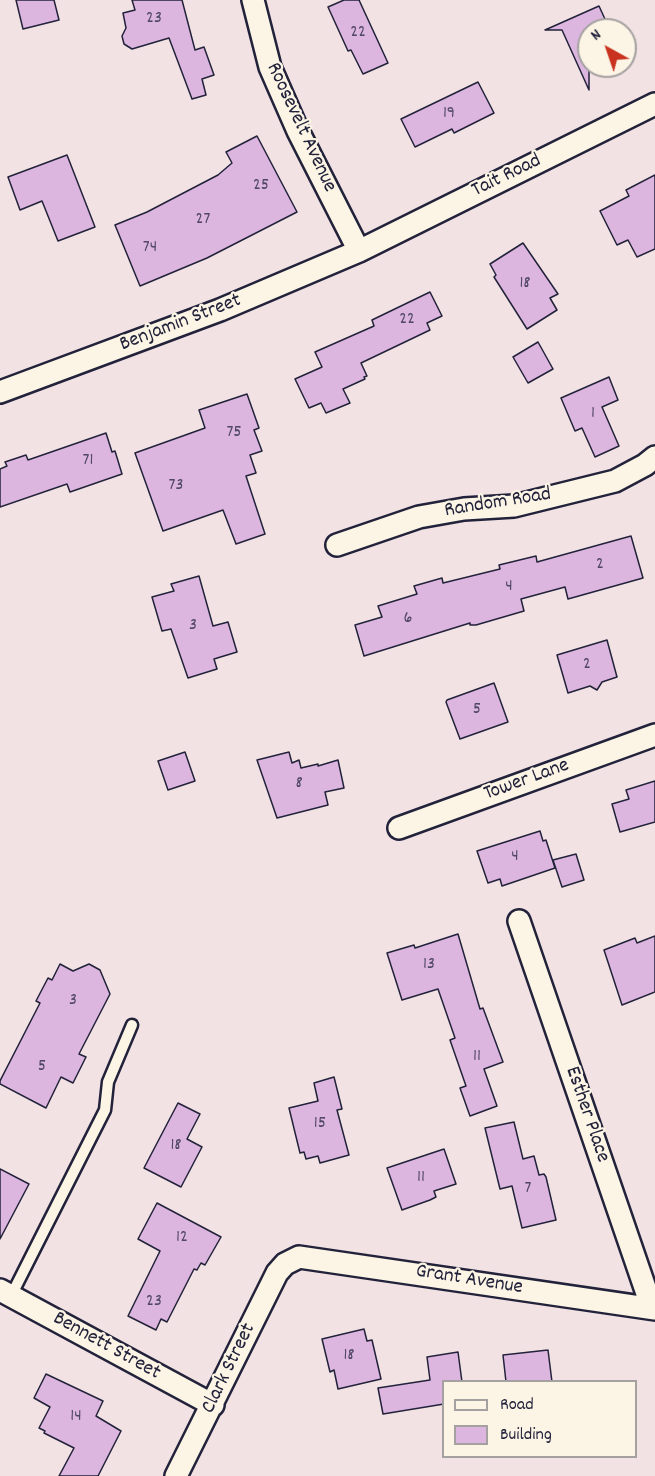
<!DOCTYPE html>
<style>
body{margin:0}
#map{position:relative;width:655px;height:1476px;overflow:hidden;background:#f2e2e3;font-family:Dekko,sans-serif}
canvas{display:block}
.legend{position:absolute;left:442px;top:1380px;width:195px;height:78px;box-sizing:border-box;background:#fcf5e5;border:2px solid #a5a1a1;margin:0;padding:8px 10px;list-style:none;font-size:18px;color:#22223b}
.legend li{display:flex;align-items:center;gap:12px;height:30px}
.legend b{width:30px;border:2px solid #a5a1a1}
.north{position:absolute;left:577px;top:18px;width:60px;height:60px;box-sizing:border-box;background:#fcf5e5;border:2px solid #a5a1a1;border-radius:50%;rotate:320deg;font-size:16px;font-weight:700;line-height:24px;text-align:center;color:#22223b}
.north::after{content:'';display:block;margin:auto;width:21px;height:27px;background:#c8321e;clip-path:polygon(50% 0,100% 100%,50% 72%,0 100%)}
</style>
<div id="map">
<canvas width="655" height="1476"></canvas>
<ul class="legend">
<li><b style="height:8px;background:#fcf5e5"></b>Road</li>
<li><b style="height:16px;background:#dcb6de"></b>Building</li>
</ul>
<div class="north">N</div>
</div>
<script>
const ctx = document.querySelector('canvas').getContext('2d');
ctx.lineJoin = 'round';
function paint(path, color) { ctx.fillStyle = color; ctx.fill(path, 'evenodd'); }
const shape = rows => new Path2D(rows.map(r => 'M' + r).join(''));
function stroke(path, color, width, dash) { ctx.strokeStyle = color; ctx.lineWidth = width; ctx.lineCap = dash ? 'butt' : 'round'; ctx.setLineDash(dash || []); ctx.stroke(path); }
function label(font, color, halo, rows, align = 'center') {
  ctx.font = font + ' Dekko,sans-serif'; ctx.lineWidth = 4.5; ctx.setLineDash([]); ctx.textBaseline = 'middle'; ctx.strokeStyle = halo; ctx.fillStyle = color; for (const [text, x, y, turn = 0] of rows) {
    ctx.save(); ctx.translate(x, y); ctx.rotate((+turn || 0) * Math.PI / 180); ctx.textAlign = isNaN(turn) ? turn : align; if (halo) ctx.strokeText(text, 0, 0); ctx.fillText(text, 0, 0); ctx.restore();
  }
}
const building = shape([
 [16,0,54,0,59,20,23,29,16,0],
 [132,0,182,0,195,50,204,47,214,75,202,79,206,95,192,99,169,38,132,49,124,44,122,36,126,28,123,13,135,10,132,0],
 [344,0,359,0,388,63,363,74,351,50,348,51,328,7,344,0],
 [599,6,610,30,589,30,589,90,562,30,545,30,599,6],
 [478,82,494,113,454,133,452,129,415,147,401,119,478,82],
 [257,136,297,212,207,258,140,286,115,225,147,212,218,175,232,163,226,152,257,136],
 [67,155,95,227,58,241,42,201,20,210,8,177,67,155],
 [655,175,655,249,637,257,628,240,617,245,600,211,629,196,626,190,655,175],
 [523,243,558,294,550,298,557,310,527,329,494,277,496,275,490,264,523,243],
 [430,292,442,316,427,323,430,330,361,363,367,376,364,377,365,379,343,389,350,403,326,413,321,403,309,408,295,379,322,367,315,352,374,326,372,320,430,292],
 [538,342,553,369,528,383,513,357,538,342],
 [609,377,618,400,602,407,619,446,595,457,582,428,575,431,561,398,609,377],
 [247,394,259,428,254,430,262,451,250,455,256,473,246,476,265,534,236,544,223,510,163,531,135,453,205,428,199,410,247,394],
 [106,433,112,452,115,451,122,474,70,492,67,484,0,507,0,469,7,466,5,462,26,455,28,460,106,433],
 [631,536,643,578,568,599,565,587,521,599,524,611,476,625,470,625,470,623,364,656,355,625,382,617,378,606,417,594,414,586,442,578,443,583,500,569,499,565,536,556,537,562,631,536],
 [199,576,213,626,228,622,237,652,214,659,217,669,188,678,171,629,162,631,152,597,174,591,171,584,199,576],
 [607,640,617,677,602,682,597,690,590,686,568,693,557,655,607,640],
 [494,683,508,722,460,739,446,702,447,700,494,683],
 [185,752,195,781,168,790,158,761,185,752],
 [289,752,292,763,299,760,301,768,318,764,318,766,338,760,344,788,325,792,328,805,277,818,257,760,289,752],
 [655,781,655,822,620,832,612,804,629,799,626,790,655,781],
 [540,831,543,841,546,840,555,868,502,886,500,879,488,883,477,851,540,831],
 [576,854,584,880,562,887,553,860,576,854],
 [458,934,480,1009,483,1008,503,1062,484,1069,497,1106,470,1116,460,1088,466,1086,450,1040,455,1038,438,989,402,1000,387,953,414,945,415,948,458,934],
 [655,936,655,992,622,1005,604,950,635,938,637,943,655,936],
 [60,964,73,971,89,964,100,970,110,994,79,1054,86,1057,73,1083,61,1077,46,1108,0,1084,0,1081,40,1003,36,1001,48,978,52,980,60,964],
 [334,1077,342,1109,337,1110,349,1155,320,1163,318,1156,306,1159,304,1152,300,1153,289,1108,318,1101,314,1083,334,1077],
 [178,1103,200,1114,187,1139,202,1147,181,1187,144,1168,178,1103],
 [514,1122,523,1159,534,1156,539,1175,544,1174,546,1177,556,1220,522,1228,512,1186,500,1189,485,1128,514,1122],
 [444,1149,456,1184,434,1191,436,1197,430,1200,402,1210,387,1168,444,1149],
 [0,1169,29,1184,0,1239,0,1169],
 [157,1203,221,1237,205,1265,201,1263,197,1270,194,1269,167,1322,161,1319,156,1330,128,1316,160,1251,138,1239,157,1203],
 [364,1329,367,1341,372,1340,381,1379,338,1389,334,1370,330,1372,322,1339,364,1329],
 [548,1350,552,1382,506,1382,503,1355,548,1350],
 [458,1352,462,1382,444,1382,444,1404,383,1414,378,1388,430,1380,427,1357,458,1352],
 [46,1374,103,1401,96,1416,121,1431,98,1476,59,1476,74,1448,44,1433,45,1431,39,1428,50,1407,34,1398,46,1374]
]);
const lane = shape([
 [11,1296,105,1110,108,1082,132,1025]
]);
const street = shape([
 [253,0,270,67,298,131,359,251],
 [0,392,220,310,359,251,655,104],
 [337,545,419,517,464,509,514,506,615,481,645,465,655,457],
 [399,828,655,735],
 [519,921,652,1308],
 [0,1290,213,1405],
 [176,1476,277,1273,285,1264,299,1257,655,1309]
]);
const numberNames = [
 ["23",154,20],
 ["22",358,34],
 ["19",449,115],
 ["25",261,187],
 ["27",203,221],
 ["74",150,249],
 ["18",525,285],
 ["22",407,321],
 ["1",593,415],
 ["75",234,434],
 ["71",88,462],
 ["73",176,487],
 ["2",600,566],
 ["4",509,588],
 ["6",408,620],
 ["3",193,627],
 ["2",587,666],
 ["5",477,711],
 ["8",299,785],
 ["4",515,858],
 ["13",429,966],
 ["3",73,1002],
 ["11",477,1058],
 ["5",42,1068],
 ["15",320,1125],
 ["18",176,1147],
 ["11",421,1179],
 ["7",528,1190],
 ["12",182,1239],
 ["23",154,1303],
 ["18",349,1357],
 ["14",76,1418]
];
const streetNames = [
 ["Roosevelt Avenue",300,128,65],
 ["Tait Road",507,177,-26],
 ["Benjamin Street",181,324,-21],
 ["Random Road",498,504,-9],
 ["Tower Lane",527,781,-20],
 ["Esther Place",586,1115,71],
 ["Grant Avenue",469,1281,9],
 ["Bennett Street",106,1347,29],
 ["Clark Street",230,1369,-64]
];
paint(building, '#dcb6de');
stroke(building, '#22223b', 1.5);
stroke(lane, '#22223b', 15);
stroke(street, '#22223b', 26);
stroke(lane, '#fcf5e5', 10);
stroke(street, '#fcf5e5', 21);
label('18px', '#504764', null, numberNames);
label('21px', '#22223b', '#fcf5e5', streetNames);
</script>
